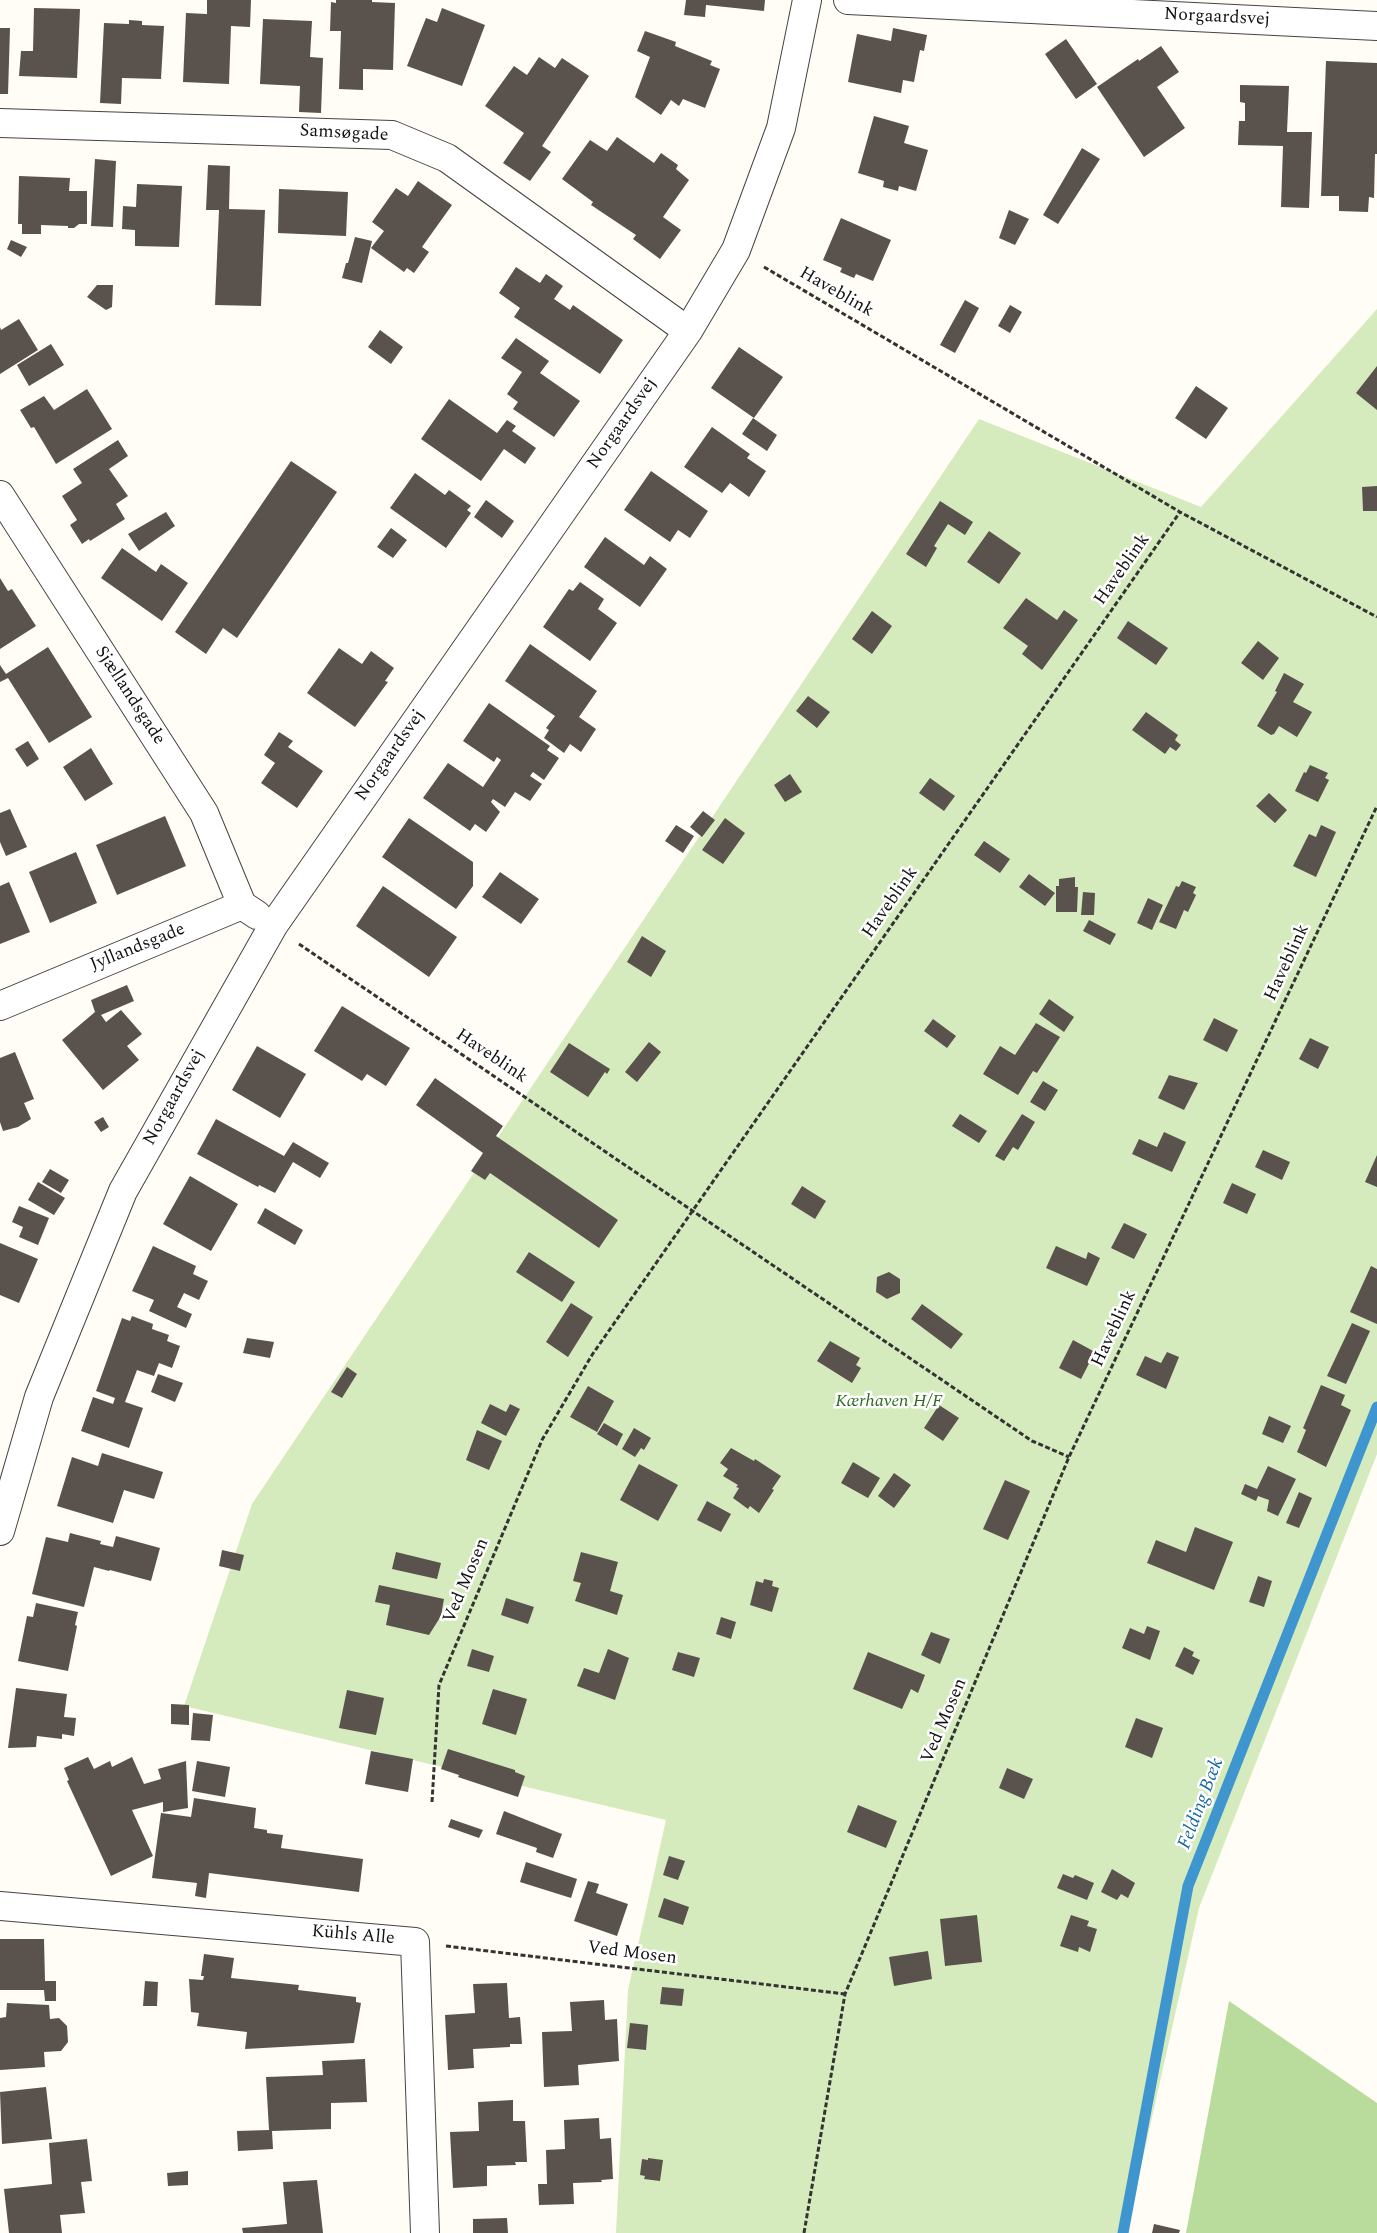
<!DOCTYPE html>
<meta charset="utf-8">
<style>
body{margin:0}
canvas{display:block;background:#fffdf5}
</style>
<canvas width="1377" height="2233"></canvas>
<script>
const ctx = document.querySelector('canvas').getContext('2d');
ctx.lineJoin = 'round';
function paint(path, color) { ctx.fillStyle = color; ctx.fill(path, 'evenodd'); }
const shape = rows => new Path2D(rows.map(r => 'M' + r).join(''));
function stroke(path, color, width, dash) { ctx.strokeStyle = color; ctx.lineWidth = width; ctx.lineCap = dash ? 'butt' : 'round'; ctx.setLineDash(dash || []); ctx.stroke(path); }
function label(font, color, halo, rows, align = 'center') {
  ctx.font = font + ' Spectral,serif'; ctx.lineWidth = 5; ctx.setLineDash([]); ctx.textBaseline = 'middle'; ctx.strokeStyle = halo; ctx.fillStyle = color; for (const [text, x, y, turn = 0] of rows) {
    ctx.save(); ctx.translate(x, y); ctx.rotate((+turn || 0) * Math.PI / 180); ctx.textAlign = isNaN(turn) ? turn : align; if (halo) ctx.strokeText(text, 0, 0); ctx.fillText(text, 0, 0); ctx.restore();
  }
}
const green = shape([
 [1377,309,1377,1454,1199,1908,1126,2233,616,2233,628,1990,666,1820,184,1706,252,1504,979,419,1201,507]
]);
const forest = shape([
 [1229,2001,1377,2103,1377,2233,1186,2233]
]);
const stream = shape([
 [1123,2233,1188,1886,1377,1407]
]);
const building = shape([
 [207,0,251,0,250,27,231,26,229,84,183,82,186,13,207,14],
 [336,0,372,0,372,2,395,3,393,70,363,69,363,90,339,89,341,31,330,31,331,2,336,3],
 [686,0,765,0,764,11,706,5,705,17,684,15],
 [34,8,80,9,77,78,19,76,21,51,33,51],
 [442,8,485,25,462,86,407,66,426,18,437,22],
 [263,19,312,21,310,57,323,58,321,113,299,112,300,86,260,84],
 [129,20,142,21,142,25,164,26,161,79,122,78,121,104,100,103,104,23,129,24],
 [0,28,10,28,8,94,0,94],
 [893,28,927,35,924,51,920,50,914,82,903,80,901,93,848,82,857,34,891,41],
 [645,31,676,42,675,46,712,61,710,65,720,69,705,108,683,99,679,106,671,100,661,115,635,97,650,57,637,51],
 [1066,39,1097,84,1076,99,1045,54],
 [1161,46,1179,72,1157,87,1185,128,1144,157,1097,87,1138,59,1139,61],
 [539,57,555,68,562,58,589,76,542,146,551,152,530,181,503,163,524,133,485,106,514,66,527,75],
 [1326,61,1377,63,1377,154,1375,154,1374,198,1369,197,1368,212,1339,211,1339,196,1321,196],
 [1240,85,1289,86,1287,132,1312,132,1309,208,1281,207,1283,146,1238,145,1239,121,1245,121,1245,103,1240,102],
 [874,116,909,126,904,143,928,150,916,191,899,186,898,191,883,187,884,181,858,173],
 [617,137,654,163,661,153,678,165,676,169,689,180,663,217,681,230,660,259,633,239,636,235,591,205,593,202,562,179,590,140,607,151],
 [1082,148,1100,159,1058,224,1043,215],
 [95,159,116,161,113,227,91,226],
 [208,165,230,166,229,209,265,210,261,306,215,305,219,210,206,210],
 [19,176,70,178,69,191,87,191,87,224,79,224,74,228,68,228,68,226,41,225,41,234,22,234,22,224,18,224],
 [418,181,452,205,422,247,429,252,414,273,407,268,404,272,371,248,384,231,372,222,396,188,408,196],
 [137,184,182,186,179,247,135,246,135,230,122,229,123,206,136,207],
 [279,189,348,192,346,236,278,233],
 [1009,210,1029,219,1015,245,999,238],
 [841,218,891,240,873,281,856,274,854,278,840,272,842,268,823,260],
 [355,237,372,241,362,283,342,278,346,263,348,263],
 [11,240,27,247,21,257,7,249],
 [516,267,540,283,546,274,563,286,554,299,570,310,573,305,623,340,600,374,514,317,520,308,499,293],
 [97,285,113,285,112,307,106,310,87,297],
 [965,300,979,308,955,353,940,345],
 [1010,305,1022,312,1010,333,998,326],
 [19,319,38,350,0,374,0,327,1,330],
 [380,330,403,347,391,364,368,347],
 [516,338,549,361,540,373,580,401,554,437,513,409,518,402,507,394,522,372,501,358],
 [51,344,64,365,29,386,17,365],
 [739,347,783,377,754,418,711,388],
 [1377,366,1377,410,1356,393],
 [1196,386,1228,408,1206,439,1175,418],
 [87,389,112,429,56,464,34,427,31,428,20,410,44,396,54,410],
 [449,399,497,433,507,420,516,426,512,431,536,448,525,464,504,449,481,481,421,439],
 [753,418,777,435,767,451,742,434],
 [712,427,750,454,747,458,766,471,749,497,730,483,722,493,684,467],
 [118,440,128,456,109,469,128,496,116,504,125,519,90,541,89,539,82,544,70,525,77,520,62,496,82,483,73,469],
 [291,461,337,492,237,638,223,628,206,654,175,632],
 [651,471,708,511,690,538,678,530,670,542,624,510],
 [415,473,445,495,449,490,471,506,467,510,471,513,446,548,390,508],
 [1377,486,1377,511,1363,511,1362,487],
 [486,500,514,521,502,538,474,517],
 [940,501,973,522,965,535,948,524,934,546,937,548,926,567,906,554],
 [166,512,175,526,139,551,128,534],
 [391,528,407,540,393,558,377,547],
 [989,531,1021,553,999,584,967,562],
 [605,537,644,565,650,556,667,569,640,607,584,567],
 [122,548,156,572,161,564,188,583,162,621,101,578],
 [0,578,8,591,12,589,36,626,0,649],
 [580,582,604,599,598,609,617,623,590,661,543,627,569,589,573,591],
 [1026,598,1057,620,1064,610,1078,620,1042,670,1022,654,1028,646,1003,628],
 [872,611,892,626,872,654,852,639],
 [1128,621,1168,648,1156,665,1117,638],
 [1258,641,1279,658,1263,680,1241,663],
 [530,644,597,691,579,717,596,729,581,752,570,744,564,753,544,738,549,730,546,728,555,716,505,681],
 [48,647,92,717,49,743,8,678,0,682,0,665,6,674],
 [339,648,362,664,371,651,394,668,385,681,388,682,355,727,307,693],
 [1284,673,1304,684,1293,702,1312,712,1297,737,1279,726,1274,734,1271,735,1257,726,1277,692,1275,691],
 [808,696,830,712,817,728,796,711],
 [489,703,550,746,547,750,559,758,544,780,533,772,530,776,542,784,530,801,515,792,505,807,493,799,491,802,500,812,486,832,475,824,470,831,423,798,448,763,483,787,501,760,497,757,494,762,463,741],
 [1146,712,1178,735,1175,740,1181,745,1176,751,1170,747,1165,754,1132,730],
 [279,732,293,741,288,747,323,771,297,808,261,783,275,763,264,755],
 [28,741,39,759,27,767,15,749],
 [91,748,113,784,85,801,63,767],
 [1310,765,1328,773,1325,778,1329,780,1318,802,1295,791,1304,772,1306,773],
 [790,774,802,792,785,802,774,785],
 [930,778,955,796,944,811,919,793],
 [1269,793,1287,810,1275,823,1256,806],
 [10,809,27,847,6,856,0,842,0,813],
 [703,811,715,820,702,837,690,827],
 [165,816,186,866,117,895,96,845],
 [409,818,473,862,473,886,456,909,382,857],
 [725,818,745,833,723,864,702,850],
 [676,825,694,836,683,853,665,841],
 [1321,825,1336,832,1316,877,1293,866,1309,834,1316,837],
 [984,841,1010,859,1000,873,974,855],
 [76,852,97,903,50,923,29,872],
 [500,872,539,899,521,924,482,897],
 [1029,874,1055,893,1045,906,1019,887],
 [1075,877,1075,887,1078,887,1077,912,1056,912,1056,886,1059,886,1059,879],
 [1182,881,1196,887,1193,893,1196,895,1188,912,1184,910,1176,929,1159,922,1176,886,1179,887],
 [9,882,30,932,0,944,0,886],
 [383,886,457,937,429,977,356,926],
 [1083,892,1095,893,1094,915,1081,915],
 [1148,898,1163,905,1152,930,1137,923],
 [1089,920,1116,934,1110,945,1083,931],
 [642,936,666,951,651,977,627,962],
 [127,985,134,1001,101,1015,106,1022,121,1010,142,1034,127,1046,139,1060,103,1090,62,1040,95,1012,91,1000],
 [1049,999,1074,1017,1064,1032,1039,1014],
 [342,1006,410,1048,386,1086,367,1074,362,1081,314,1051],
 [1214,1018,1238,1030,1227,1052,1203,1040],
 [933,1019,956,1036,947,1048,924,1031],
 [1036,1023,1060,1037,1037,1073,1033,1071,1018,1095,983,1074,1000,1046,1015,1055],
 [1310,1038,1329,1047,1318,1069,1299,1059],
 [649,1042,661,1052,637,1082,625,1072],
 [569,1043,610,1069,607,1074,605,1072,588,1097,550,1072],
 [257,1046,306,1074,280,1118,232,1090],
 [15,1052,34,1099,24,1103,31,1119,18,1127,3,1131,0,1122,0,1058],
 [1169,1075,1198,1083,1184,1110,1158,1098],
 [435,1078,503,1126,496,1136,618,1220,599,1248,490,1173,485,1180,471,1171,483,1153,416,1105],
 [1043,1081,1058,1090,1045,1111,1030,1102],
 [960,1114,987,1131,979,1143,952,1126],
 [1022,1114,1035,1122,1018,1150,1013,1147,1004,1161,995,1156],
 [103,1117,109,1127,101,1132,94,1122],
 [216,1119,284,1156,293,1142,329,1163,320,1178,293,1162,275,1193,259,1185,258,1187,197,1154],
 [1164,1132,1186,1142,1172,1172,1132,1154,1139,1139,1157,1147],
 [1263,1150,1290,1162,1282,1180,1255,1167],
 [1377,1155,1377,1187,1365,1182],
 [50,1169,69,1180,61,1193,42,1182],
 [190,1176,238,1204,211,1251,163,1224],
 [38,1182,65,1198,54,1215,28,1200],
 [1232,1183,1256,1194,1247,1214,1223,1203],
 [802,1186,826,1201,815,1219,791,1204],
 [19,1206,49,1218,38,1245,19,1237,23,1227,12,1222],
 [265,1208,303,1230,295,1245,257,1223],
 [1124,1223,1147,1234,1134,1259,1111,1248],
 [0,1243,38,1259,19,1303,0,1295],
 [153,1246,196,1266,193,1274,208,1281,199,1300,184,1293,177,1307,192,1314,186,1328,149,1311,154,1300,132,1291],
 [1056,1246,1086,1259,1088,1252,1100,1258,1087,1286,1046,1268],
 [529,1252,575,1282,562,1302,516,1272],
 [1371,1266,1377,1269,1377,1324,1350,1312],
 [889,1272,900,1279,900,1293,887,1299,876,1292,877,1277],
 [571,1303,593,1317,568,1357,546,1342],
 [922,1304,963,1334,951,1349,911,1319],
 [132,1316,153,1324,152,1329,169,1335,167,1341,180,1346,172,1368,159,1363,154,1376,137,1370,125,1402,143,1408,129,1448,81,1431,93,1397,113,1404,115,1398,96,1391,122,1318,130,1321],
 [1352,1323,1370,1331,1346,1384,1327,1376],
 [247,1338,274,1342,270,1358,243,1353],
 [1073,1340,1095,1352,1081,1379,1059,1368],
 [830,1341,860,1358,856,1365,861,1368,852,1383,817,1361],
 [1167,1352,1179,1357,1166,1389,1136,1375,1145,1356,1161,1363],
 [347,1367,357,1374,342,1398,331,1392],
 [158,1374,183,1383,175,1402,151,1392],
 [1321,1385,1345,1395,1341,1405,1351,1410,1326,1467,1297,1452,1306,1430,1303,1428],
 [588,1386,614,1401,597,1432,570,1417],
 [490,1404,506,1412,510,1404,520,1409,506,1436,481,1423],
 [939,1405,959,1418,943,1441,924,1428],
 [1269,1416,1291,1426,1283,1443,1262,1434],
 [604,1423,623,1434,617,1446,597,1434],
 [634,1428,651,1438,644,1450,641,1448,635,1457,622,1449],
 [477,1430,502,1441,489,1470,466,1460],
 [731,1448,754,1461,755,1459,781,1476,772,1489,774,1490,759,1513,750,1506,748,1509,733,1498,739,1488,736,1487,738,1485,723,1476,728,1469,720,1463],
 [102,1453,163,1472,154,1499,124,1490,113,1523,57,1506,72,1457,98,1466],
 [853,1462,880,1478,868,1498,841,1483],
 [639,1464,678,1485,658,1521,620,1500],
 [1268,1466,1296,1479,1278,1516,1267,1511,1269,1500,1258,1496,1256,1501,1241,1494,1245,1484,1257,1489],
 [894,1473,911,1485,894,1508,878,1496],
 [1005,1480,1030,1491,1008,1540,983,1529],
 [1299,1492,1312,1498,1299,1528,1286,1523],
 [707,1501,731,1514,721,1532,697,1520],
 [1195,1527,1233,1542,1214,1590,1147,1563,1156,1540,1186,1552],
 [70,1533,101,1541,100,1544,113,1547,116,1536,160,1548,151,1581,110,1570,109,1571,94,1567,84,1607,32,1594,46,1537,68,1542],
 [222,1550,244,1555,240,1571,219,1566],
 [396,1552,441,1563,437,1579,392,1569],
 [581,1552,618,1562,610,1591,623,1595,617,1615,575,1601,581,1583,573,1581],
 [1258,1576,1272,1581,1264,1607,1249,1602],
 [764,1579,773,1581,772,1586,779,1588,772,1612,750,1605,756,1581,763,1583],
 [379,1585,444,1599,441,1616,429,1635,386,1625,390,1605,375,1602],
 [506,1598,534,1607,528,1624,501,1615],
 [36,1603,78,1612,75,1625,77,1626,68,1671,18,1661,27,1616,33,1617],
 [721,1617,736,1622,731,1639,716,1634],
 [1147,1626,1160,1631,1150,1660,1122,1648,1130,1628,1144,1634],
 [931,1632,950,1639,940,1664,921,1655],
 [1184,1647,1194,1652,1192,1656,1200,1660,1193,1675,1175,1666],
 [472,1649,494,1656,489,1672,467,1666],
 [608,1649,629,1658,615,1700,577,1686,584,1668,599,1673],
 [678,1652,700,1658,694,1677,672,1670],
 [868,1652,925,1675,918,1693,911,1689,902,1709,853,1689],
 [16,1688,67,1694,64,1717,76,1718,74,1736,62,1734,62,1739,37,1736,36,1747,8,1748],
 [493,1689,527,1699,516,1735,482,1724],
 [347,1690,384,1698,376,1735,339,1728],
 [171,1704,189,1705,189,1725,171,1724],
 [193,1713,213,1715,210,1741,191,1740],
 [1136,1718,1163,1728,1152,1758,1125,1747],
 [448,1749,515,1770,515,1772,525,1776,518,1797,458,1777,459,1775,441,1769],
 [371,1751,413,1759,408,1792,365,1784],
 [88,1757,94,1769,110,1761,112,1767,132,1757,144,1784,161,1779,158,1769,186,1761,188,1808,163,1812,163,1802,132,1810,153,1856,111,1876,67,1781,69,1780,64,1768],
 [197,1761,230,1767,225,1797,192,1791],
 [1007,1768,1033,1779,1024,1799,999,1788],
 [194,1798,256,1808,254,1828,267,1830,267,1833,283,1835,281,1848,363,1859,359,1892,209,1873,206,1898,195,1896,197,1883,152,1878,161,1813,191,1817],
 [858,1805,897,1821,886,1848,847,1832],
 [504,1811,562,1834,553,1858,536,1852,537,1848,496,1834],
 [451,1819,483,1830,479,1838,448,1827],
 [669,1856,685,1861,678,1880,663,1875],
 [526,1862,577,1879,571,1898,520,1882],
 [1112,1869,1135,1883,1128,1898,1121,1894,1117,1900,1101,1892],
 [1063,1874,1073,1878,1075,1875,1094,1883,1087,1900,1057,1888],
 [588,1881,599,1884,596,1893,628,1904,617,1936,574,1921],
 [664,1898,689,1907,683,1925,658,1917],
 [977,1915,982,1962,945,1966,940,1919],
 [1071,1915,1089,1921,1087,1926,1097,1929,1090,1952,1079,1947,1078,1952,1060,1946],
 [0,1939,44,1939,45,1981,56,1981,56,2001,45,2001,44,1990,0,1990],
 [928,1951,932,1979,894,1986,889,1957],
 [204,1954,234,1958,231,1978,299,1985,298,1990,356,1997,356,2002,361,2003,354,2043,245,2049,247,2032,197,2026,199,2013,191,2012,189,1979,203,1980,204,1976,201,1976],
 [145,1981,158,1982,157,2006,143,2006],
 [507,1983,509,2018,520,2017,522,2044,510,2044,510,2047,473,2049,474,2068,448,2070,445,2015,475,2013,473,1984],
 [662,1987,684,1989,682,2006,660,2004],
 [604,2000,605,2020,617,2019,619,2061,578,2065,579,2085,544,2087,542,2032,572,2031,570,2002],
 [7,2003,49,2005,50,2019,59,2018,67,2026,68,2042,61,2051,44,2052,45,2067,0,2070,0,2018,6,2017],
 [630,2023,648,2025,646,2050,627,2048],
 [365,2059,367,2102,331,2103,331,2129,272,2131,273,2149,238,2151,237,2131,269,2130,266,2077,323,2075,322,2061],
 [46,2087,52,2139,2,2144,0,2092],
 [513,2100,513,2121,525,2121,527,2162,515,2162,516,2165,487,2166,487,2186,453,2188,450,2132,479,2131,478,2102],
 [599,2118,600,2139,611,2138,613,2179,601,2180,602,2182,573,2183,574,2204,539,2205,538,2184,547,2184,546,2150,565,2149,564,2120],
 [87,2139,92,2181,81,2182,85,2213,60,2215,62,2233,9,2233,4,2189,52,2184,49,2143],
 [648,2158,663,2160,660,2181,644,2179,645,2176,640,2175,642,2159,648,2160],
 [188,2171,188,2185,168,2186,167,2173],
 [317,2180,323,2233,243,2233,242,2228,287,2224,283,2182],
 [507,2218,508,2233,473,2233,473,2219],
 [1154,2224,1180,2230,1179,2233,1152,2233]
]);
const path = shape([
 [764,267,1180,512,1377,617],
 [299,944,1032,1441,1069,1457],
 [432,1802,439,1685,542,1440,592,1355,1180,512],
 [446,1946,845,1994],
 [804,2233,845,1994,1069,1457,1377,806]
]);
const minor = shape([
 [848,0,1377,26],
 [0,123,392,135,447,158,688,331],
 [0,495,204,813,242,905],
 [0,1006,242,905,257,915],
 [0,1531,39,1397,123,1191,273,926,688,331,736,250,781,128,807,0],
 [0,1906,415,1942,425,2233]
]);
const streetNames = [
 ["Norgaardsvej",1217,18,3],
 ["Samsøgade",344,134,3],
 ["Haveblink",836,293,30],
 ["Norgaardsvej",623,424,-55],
 ["Haveblink",1123,570,-55],
 ["Sjællandsgade",129,696,57],
 ["Norgaardsvej",391,756,-55],
 ["Haveblink",891,903,-55],
 ["Jyllandsgade",138,948,-22],
 ["Haveblink",1288,963,-65],
 ["Haveblink",491,1057,34],
 ["Norgaardsvej",175,1098,-61],
 ["Haveblink",1115,1329,-65],
 ["Ved Mosen",467,1581,-67],
 ["Ved Mosen",945,1721,-67],
 ["Kühls Alle",353,1936,5],
 ["Ved Mosen",632,1954,7]
];
const parkNames = [
 ["Kærhaven H/F",889,1402]
];
const waterNames = [
 ["Felding Bæk",1202,1804,-69]
];
paint(green, '#d5ebbd');
paint(forest, '#b9dc9c');
stroke(stream, '#3f96cf', 11);
paint(building, '#5a524d');
stroke(minor, '#444', 30);
stroke(path, '#333', 3, [5, 2.5]);
stroke(minor, '#fff', 28);
label('18px', '#111', '#fff', streetNames);
label('italic 18px', '#2f6b1f', '#fff', parkNames);
label('italic 19px', '#1768a6', '#fff', waterNames);
</script>
